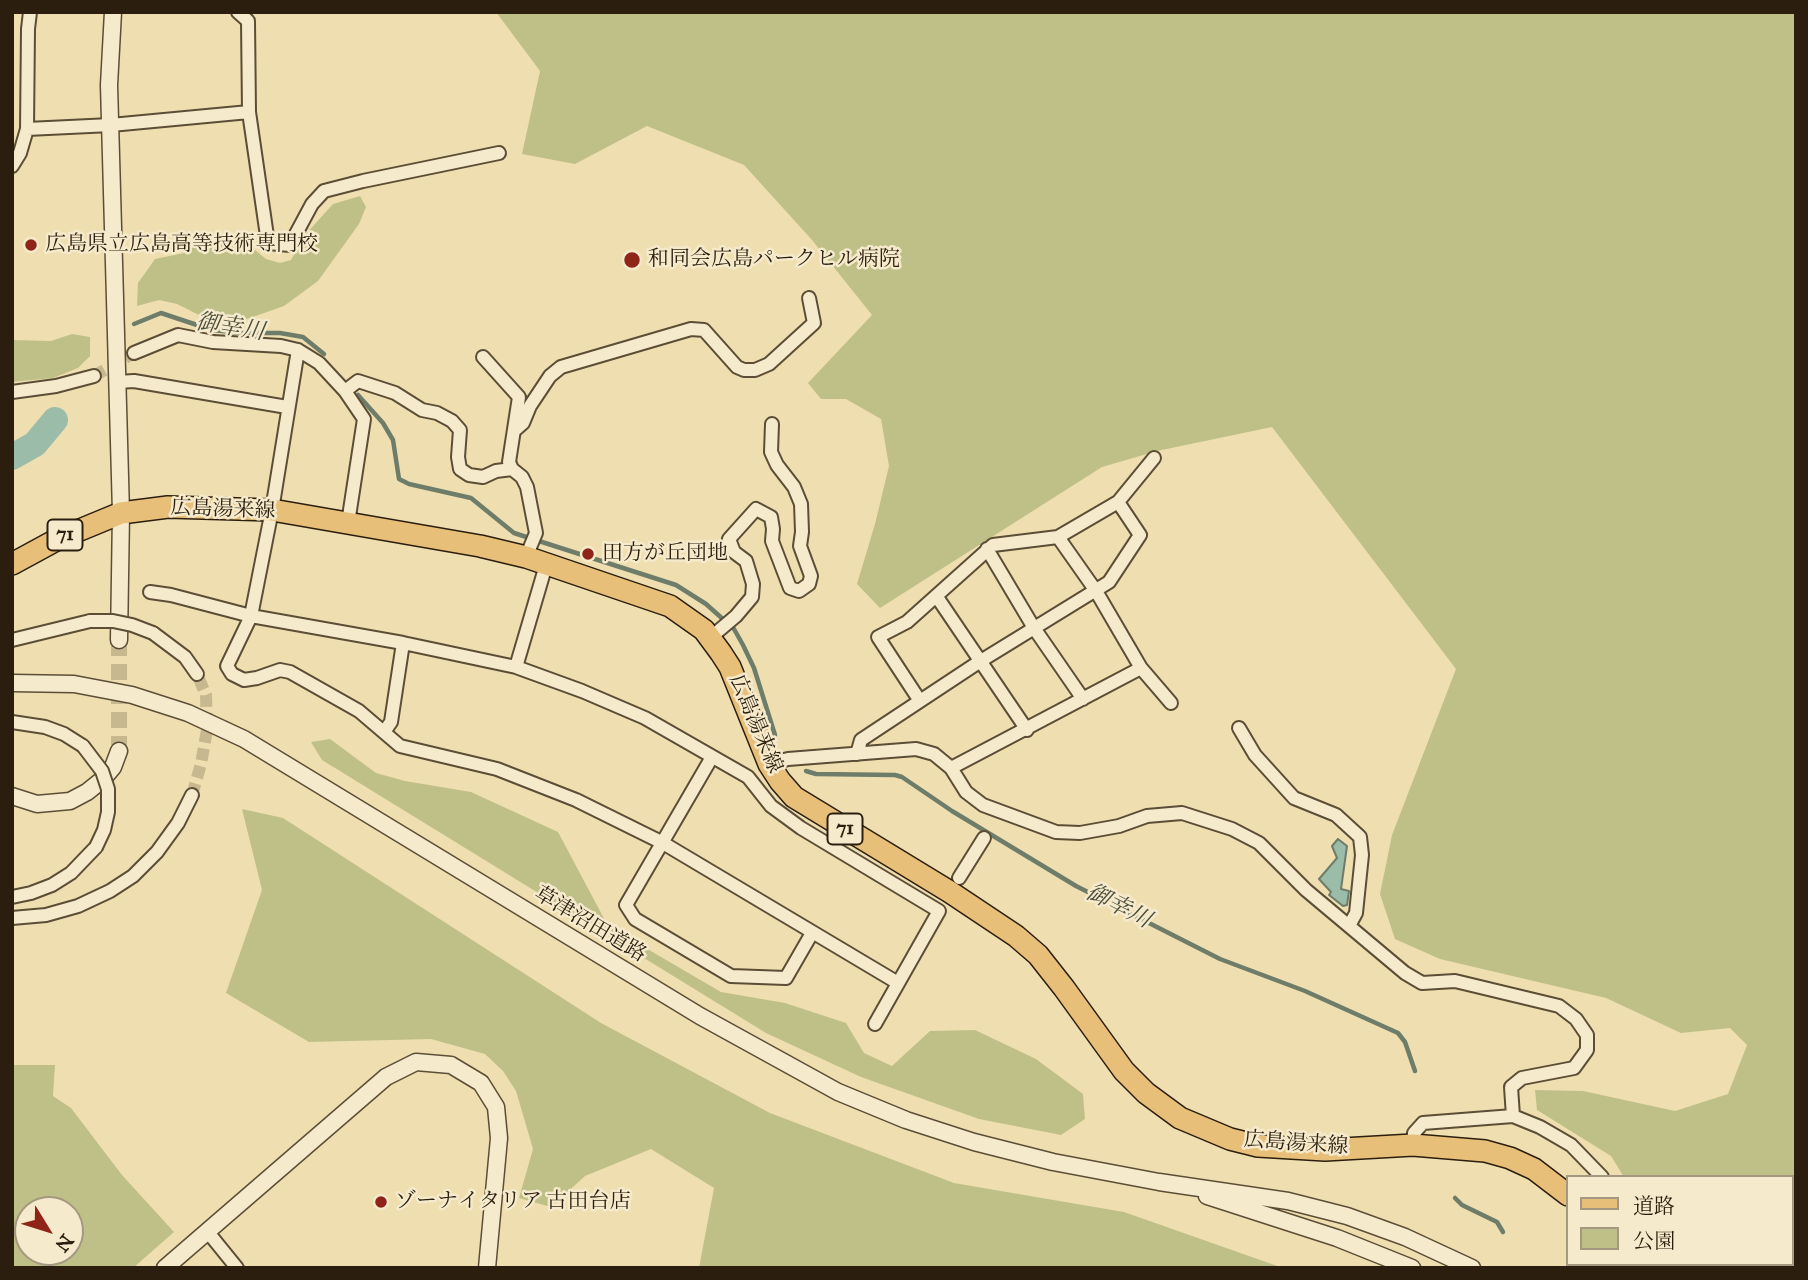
<!DOCTYPE html>
<meta charset="utf-8">
<style>
body{margin:0}
#map{position:relative;width:1808px;height:1280px;overflow:hidden;background:#efdeb0;font-family:"IM FELL Great Primer","Noto Serif JP",serif}
canvas{display:block}
.frame{position:absolute;inset:0;border:14px solid #2b1e0e;pointer-events:none}
.legend{position:absolute;left:1566px;top:1175px;width:228px;height:91px;box-sizing:border-box;background:#f5eacc;border:2px solid #a49880;margin:0;padding:9px 12px;list-style:none;font-size:21px;color:#2b1e0e}
.legend li{display:flex;align-items:center;gap:14px;height:35px}
.legend b{width:35px;border:2px solid #a49880}
.north{position:absolute;left:14px;top:1196px;width:70px;height:70px;box-sizing:border-box;background:#f5eacc;border:2px solid #a49880;border-radius:50%;rotate:128deg;font-size:19px;font-weight:700;line-height:28px;text-align:center;color:#2b1e0e}
.north::after{content:'';display:block;margin:auto;width:24px;height:32px;background:#8f2418;clip-path:polygon(50% 0,100% 100%,50% 72%,0 100%)}
</style>
<div id="map">
<canvas width="1808" height="1280"></canvas>
<div class="frame"></div>
<ul class="legend">
<li><b style="height:9px;background:#e8bf78"></b>道路</li>
<li><b style="height:19px;background:#bfc087"></b>公園</li>
</ul>
<div class="north">N</div>
</div>
<script>
const ctx = document.querySelector('canvas').getContext('2d');
ctx.lineJoin = 'round';
function paint(path, color) { ctx.fillStyle = color; ctx.fill(path, 'evenodd'); }
const shape = rows => new Path2D(rows.map(r => 'M' + r).join(''));
function stroke(path, color, width, dash) { ctx.strokeStyle = color; ctx.lineWidth = width; ctx.lineCap = dash ? 'butt' : 'round'; ctx.setLineDash(dash || []); ctx.stroke(path); }
function label(font, color, halo, rows, align = 'center') {
  ctx.font = font + ' "IM FELL Great Primer","Noto Serif JP",serif'; ctx.lineWidth = 5; ctx.setLineDash([]); ctx.textBaseline = 'middle'; ctx.strokeStyle = halo; ctx.fillStyle = color; for (const [text, x, y, turn = 0] of rows) {
    ctx.save(); ctx.translate(x, y); ctx.rotate((+turn || 0) * Math.PI / 180); ctx.textAlign = isNaN(turn) ? turn : align; if (halo) ctx.strokeText(text, 0, 0); ctx.fillText(text, 0, 0); ctx.restore();
  }
}
const green = shape([
 [496,12,1796,12,1796,1268,1655,1268,1654,1264,1792,1264,1792,1177,1624,1177,1611,1156,1537,1110,1535,1090,1583,1091,1675,1111,1728,1094,1747,1045,1730,1028,1681,1033,1606,998,1440,959,1395,939,1380,894,1392,835,1456,669,1272,427,1157,451,1102,467,880,608,857,584,875,524,889,466,881,419,846,399,821,399,808,383,872,315,812,240,744,165,647,126,575,164,522,154,540,71],
 [360,196,366,207,359,224,318,281,284,306,247,319,211,321,177,304,159,300,137,306,138,283,155,259,189,252,192,244,208,241,255,250,266,259,280,263,291,260,305,235,333,204],
 [72,334,90,337,90,356,78,368,53,378,12,382,12,340,51,341],
 [330,739,376,773,405,781,471,792,558,832,608,926,721,992,785,1003,846,1023,864,1053,892,1066,930,1031,975,1030,1036,1059,1083,1094,1085,1119,1061,1135,979,1119,861,1077,766,1033,322,760,311,742],
 [242,809,283,818,601,1023,770,1113,954,1183,1124,1212,1283,1268,699,1268,714,1188,651,1149,585,1176,551,1207,519,1198,533,1149,516,1091,503,1071,485,1054,431,1039,309,1042,226,993,262,890],
 [12,1065,55,1065,53,1096,71,1108,122,1175,174,1232,133,1268,12,1268],
 [70,1210,70,1252,28,1252,28,1210]
]);
const water = shape([
 [1338,839,1347,846,1341,889,1349,891,1347,905,1343,906,1329,895,1331,892,1319,879,1337,858,1332,846,1338,839]
]);
const stream = shape([
 [134,324,161,313,212,330,242,333,280,333,303,337,324,354],
 [358,395,383,423,393,440,399,479,409,484,471,498,514,533,676,585,706,604,734,629,743,645,754,668,775,735],
 [806,771,816,774,895,775,902,777,952,811,1076,886,1220,959,1305,991,1398,1033,1405,1042,1415,1071],
 [1455,1198,1462,1205,1497,1222,1503,1232]
]);
const river = shape([
 [12,457,35,444,55,420]
]);
const minorTunnel = shape([
 [94,376,134,353],
 [192,795,201,764,207,730,206,695,197,674]
]);
const tertiaryTunnel = shape([
 [119,640,119,751]
]);
const minor = shape([
 [238,12,248,21,249,112,268,243,290,245,312,204,324,191,363,181,499,153],
 [27,129,111,125,249,112],
 [12,166,20,153,27,129,28,29,30,12],
 [298,350,272,510,251,616,227,666,232,674,244,680,257,678,280,670,290,672,359,711,400,746,497,769,576,800,663,843,898,983],
 [134,353,178,335,213,342,281,346,298,350,319,363,345,391,364,419,348,523],
 [483,357,519,397,509,462,512,469,522,477,527,487,536,533,526,557],
 [117,382,134,381,287,407],
 [345,391,358,381,395,393,422,410,437,413,452,421,460,430,458,457,460,469,469,475,483,477,496,471,512,469],
 [12,392,56,386,94,376],
 [515,430,523,423,530,406,550,376,561,367,691,329,704,330,737,367,744,370,755,370,769,364,814,323,809,298],
 [1058,537,1096,591,1141,668,1171,703],
 [987,549,1034,628,1083,699],
 [150,592,171,595,251,616,403,643,516,667,582,691,645,718,748,777,771,806,801,828,939,911,875,1024],
 [937,597,1027,730],
 [153,633,185,657,197,674],
 [710,638,736,616,752,597,753,584,746,561,734,552,729,539,756,509,771,517,773,529,772,541,790,588,799,591,809,584,811,576,800,546,802,532,801,504,794,487,777,465,771,452,772,424],
 [12,640,90,621],
 [516,667,546,565],
 [920,701,878,637,907,622,993,545,1058,537,1118,502,1154,458],
 [12,722,45,727,64,734,83,746],
 [1239,728,1255,755,1294,798,1336,815,1360,837,1362,855,1356,913,1349,926],
 [384,732,391,722,403,643],
 [857,754,861,740,979,662,1109,582,1140,535,1118,502],
 [712,757,626,905,635,919,731,976,786,978,812,933],
 [769,764,788,759,916,749,934,754,951,768,966,792,983,805,1056,832,1080,833,1119,826,1147,816,1182,813,1232,829,1259,843,1306,890,1405,973,1422,983,1455,981,1559,1006,1576,1019,1587,1035,1587,1050,1574,1068,1522,1078,1511,1087,1513,1116],
 [951,768,1141,668],
 [959,878,984,838],
 [12,897,31,893,52,885,71,873,96,847],
 [12,918,46,915,78,906,110,891,133,876,157,852,178,823,192,795],
 [1413,1145,1414,1133,1423,1123,1513,1116,1540,1127,1571,1145,1602,1177],
 [207,1231,237,1268],
 [1634,1264,1635,1268]
]);
const tertiary = shape([
 [113,12,109,85,121,513,119,640],
 [12,683,74,684,132,695,188,713,244,739,700,1016,838,1092,906,1120,974,1142,1053,1162,1159,1182,1288,1201,1347,1216,1405,1237,1472,1268],
 [12,796,37,804,70,801,87,792,102,780,113,767,119,751],
 [1207,1196,1337,1238,1412,1268],
 [165,1268,386,1077,416,1062,451,1065,481,1083,496,1107,499,1138,487,1268]
]);
const primary = shape([
 [12,564,58,539,121,513,168,507,272,510,480,546,526,557,670,606,704,630,721,653,730,667,769,764,780,781,794,797,950,892,1016,936,1038,955,1064,988,1124,1071,1146,1093,1180,1118,1230,1139,1258,1146,1325,1150,1413,1145,1485,1151,1510,1158,1534,1169,1568,1195],
 [1608,1264,1609,1268]
]);
const minorBridge = shape([
 [90,621,113,621,132,625,153,633],
 [83,746,102,771,108,789,108,812,104,830,96,847]
]);
const markers = [
 [31,245,7,"#8f2418"],
 [632,260,9,"#8f2418"],
 [588,554,7,"#8f2418"],
 [381,1202,7,"#8f2418"]
];
const shields = [
 [65,535,35],
 [845,829,35]
];
const shieldNames = [
 ["71",65,535],
 ["71",845,829]
];
const poiNames = [
 ["広島県立広島高等技術専門校",45,245],
 ["和同会広島パークヒル病院",648,260],
 ["田方が丘団地",602,554],
 ["ゾーナイタリア 古田台店",395,1202]
];
const streetNames = [
 ["広島湯来線",223,510,2],
 ["広島湯来線",755,724,67],
 ["草津沼田道路",590,925,31],
 ["広島湯来線",1296,1144,4]
];
const waterNames = [
 ["御幸川",230,328,9],
 ["御幸川",1118,907,27]
];
paint(green, '#bfc087');
paint(water, '#9abca8');
stroke(water, '#6e7d6a', 2);
stroke(stream, '#6e7d6a', 4.5);
stroke(river, '#9abca8', 26);
stroke(minorTunnel, '#c8b890', 12, [12, 6]);
stroke(tertiaryTunnel, '#c8b890', 16, [16, 8]);
stroke(minor, '#5c4e36', 16);
stroke(tertiary, '#5c4e36', 19);
stroke(primary, '#2b1e0e', 24);
stroke(minor, '#f5eacc', 12);
stroke(tertiary, '#f5eacc', 16);
stroke(primary, '#e8bf78', 21);
stroke(minorBridge, '#5c4e36', 16, []);
stroke(minorBridge, '#f5eacc', 12);
for (const [x, y, r, color] of markers) { const dot = new Path2D(); dot.arc(x, y, r, 0, 2 * Math.PI); ctx.fillStyle = color; ctx.fill(dot); stroke(dot, '#f5eacc', 2.5); }
for (const [x, y, w] of shields) { const box = new Path2D(); box.roundRect(x - w / 2, y - 15.5, w, 31, 5); ctx.fillStyle = '#f5eacc'; ctx.fill(box); stroke(box, '#2b1e0e', 2); }
label('bold 19px', '#2b1e0e', null, shieldNames);
label('21px', '#2b1e0e', '#f5eacc', poiNames, 'left');
label('21px', '#2b1e0e', '#f5eacc', streetNames);
label('italic 23px', '#4c4d3c', '#f5eacc', waterNames);
</script>
